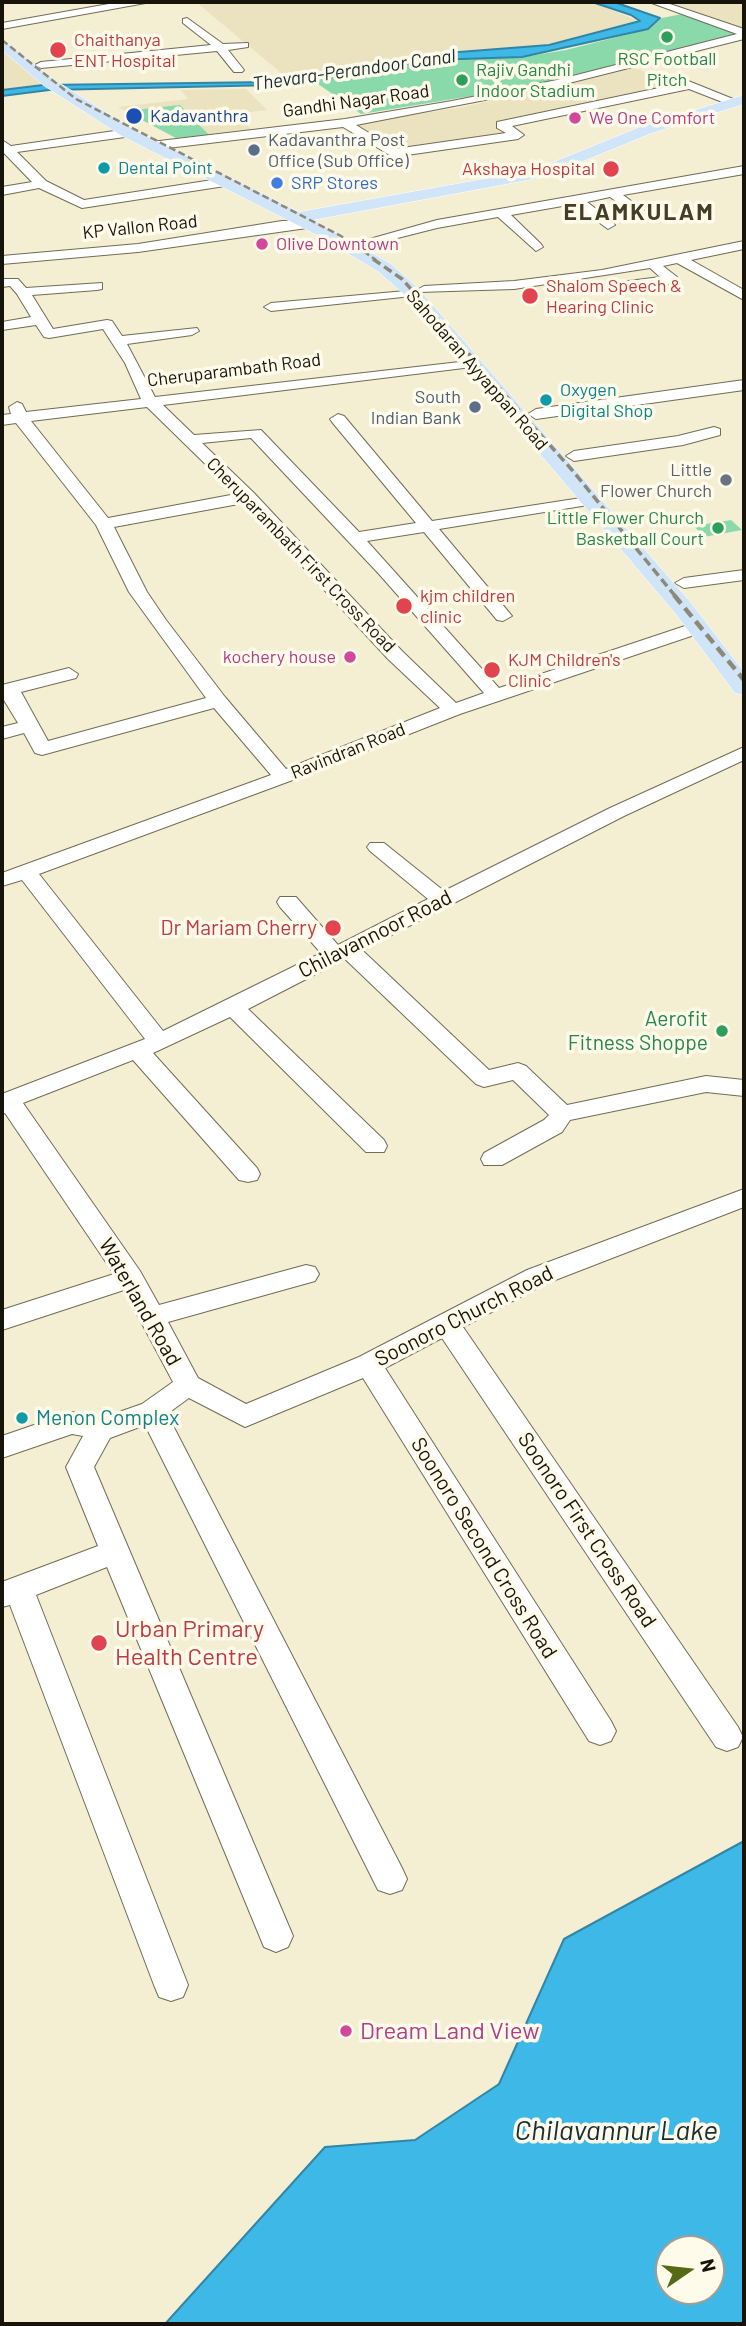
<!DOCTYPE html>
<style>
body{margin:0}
#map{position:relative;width:746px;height:2326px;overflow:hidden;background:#f4eed3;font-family:Barlow,sans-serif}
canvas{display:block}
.frame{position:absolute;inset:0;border:4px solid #16130a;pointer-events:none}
.north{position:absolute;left:655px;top:2235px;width:70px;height:70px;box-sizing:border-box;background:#fffbeb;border:2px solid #a29e91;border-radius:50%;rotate:76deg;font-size:19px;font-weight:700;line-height:28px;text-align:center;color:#16130a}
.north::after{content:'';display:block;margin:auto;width:24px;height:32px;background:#566915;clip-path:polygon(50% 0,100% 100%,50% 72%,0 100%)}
</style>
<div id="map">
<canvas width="746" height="2326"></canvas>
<div class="frame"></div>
<div class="north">N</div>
</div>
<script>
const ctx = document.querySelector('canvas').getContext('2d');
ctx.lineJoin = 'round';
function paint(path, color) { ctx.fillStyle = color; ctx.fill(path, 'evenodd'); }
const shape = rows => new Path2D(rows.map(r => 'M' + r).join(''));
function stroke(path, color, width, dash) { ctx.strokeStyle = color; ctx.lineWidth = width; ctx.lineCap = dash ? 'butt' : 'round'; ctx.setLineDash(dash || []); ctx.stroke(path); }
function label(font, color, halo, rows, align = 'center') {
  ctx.font = font + ' Barlow,sans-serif'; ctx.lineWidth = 7; ctx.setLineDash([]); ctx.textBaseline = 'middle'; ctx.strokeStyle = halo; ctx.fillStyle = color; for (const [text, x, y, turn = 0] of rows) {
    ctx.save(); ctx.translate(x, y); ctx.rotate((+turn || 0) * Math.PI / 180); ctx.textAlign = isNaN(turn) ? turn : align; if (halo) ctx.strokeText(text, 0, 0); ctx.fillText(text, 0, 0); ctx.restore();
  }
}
const built = shape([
 [196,2,591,2,639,21,548,45,446,52,286,77],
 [664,2,744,2,744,30],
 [2,50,43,84,2,89],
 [633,67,680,85,497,124,513,134,395,151,351,124,464,107],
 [246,89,267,110,235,114,251,129,176,138,118,107,188,99,181,90]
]);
const green = shape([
 [682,14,740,34,521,88,361,114,311,79,430,60,523,57,566,50,649,29,662,18],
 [180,105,209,135,176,138,125,111],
 [731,520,742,530,704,537,694,526]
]);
const water = shape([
 [592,2,614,2,660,18,648,29,522,57,430,60,276,85,49,90,2,96,2,90,43,85,270,82,446,53,549,45,640,21,631,15,592,2],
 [744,1841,744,2324,165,2324,325,2147,415,2140,499,2084,564,1939,744,1841],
 [669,2249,711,2249,711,2291,669,2291,669,2249]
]);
const minor = shape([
 [120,2,151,2,2,29,2,23,120,2],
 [649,2,664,2,744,29,744,39,557,86,356,125,395,149,506,133,497,128,497,122,678,84,670,79,676,76,738,101,738,105,730,105,689,89,512,126,524,135,518,139,393,157,343,127,151,150,145,146,151,142,345,119,452,101,557,80,737,34,649,2],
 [187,18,223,44,248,43,248,47,228,50,244,70,242,72,234,72,217,51,41,68,35,65,41,62,211,45,183,23,183,19,187,18],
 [128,129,132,130,132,136,17,152,46,181,84,200,225,178,231,182,225,186,82,208,39,188,2,195,2,187,32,182,2,151,2,140,11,146,128,129],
 [744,166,744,174,623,195,646,212,646,218,641,219,610,197,587,202,613,222,615,225,608,229,574,204,511,215,541,244,543,247,536,251,498,217,437,228,366,246,359,242,437,220,744,166],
 [309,220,316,224,314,227,138,252,2,264,2,256,138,244,282,221,309,220],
 [744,241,744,249,691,260,744,290,744,300,677,263,663,266,677,277,677,283,611,291,604,287,606,284,660,277,650,268,514,289,419,292,412,296,271,311,264,307,271,303,417,290,424,286,514,281,602,270,744,241],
 [2,279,18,279,26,288,102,283,102,289,97,290,32,295,53,329,107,320,112,321,122,336,197,328,199,331,192,335,127,344,155,397,477,360,477,366,472,367,163,405,194,435,261,430,359,532,416,523,332,422,330,419,338,414,344,416,432,521,594,496,596,500,588,505,439,529,512,616,503,621,497,620,424,532,367,541,499,688,691,624,703,624,706,628,703,632,460,714,290,781,39,874,163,1031,321,953,280,907,277,902,280,897,296,897,338,945,428,899,370,851,367,847,370,843,384,843,444,891,610,808,744,747,744,760,624,816,362,950,489,1070,518,1063,526,1066,567,1105,706,1076,744,1080,744,1096,706,1092,570,1120,562,1132,502,1165,484,1165,481,1159,484,1153,544,1120,549,1115,513,1080,484,1087,476,1084,345,959,248,1009,384,1140,387,1146,384,1152,366,1152,230,1017,153,1053,257,1168,260,1174,257,1180,248,1182,239,1180,133,1060,23,1103,140,1271,159,1305,306,1265,315,1267,319,1274,315,1281,168,1322,198,1378,246,1404,359,1357,527,1270,744,1189,744,1207,545,1284,463,1327,738,1727,743,1737,738,1747,727,1751,716,1747,442,1338,385,1368,611,1721,616,1731,611,1741,600,1745,589,1741,363,1378,245,1427,189,1398,167,1414,402,1868,407,1879,402,1890,390,1894,378,1890,145,1425,110,1438,94,1467,293,1936,288,1947,276,1952,264,1947,107,1567,36,1595,188,1985,183,1997,171,2001,159,1997,154,1985,10,1605,2,1607,2,1582,98,1546,66,1467,83,1436,72,1434,2,1458,2,1436,72,1412,99,1419,142,1404,173,1382,124,1290,2,1330,2,1310,114,1274,5,1113,2,1114,2,1094,145,1039,22,880,2,886,2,873,271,775,214,708,42,755,35,753,24,733,2,739,2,727,18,723,2,697,2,685,69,668,78,674,76,678,21,692,48,741,206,698,129,592,96,525,16,423,2,425,2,415,11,414,9,407,17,402,22,404,26,412,141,399,125,363,103,329,49,338,44,337,36,325,2,330,2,322,31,317,17,294,10,286,2,287,2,279],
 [147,407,236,494,108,518,31,421,147,407],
 [251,438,379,574,484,693,456,703,402,651,254,493,202,443,251,438],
 [244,503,388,659,440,708,286,769,225,697,166,620,147,592,114,527,244,503],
 [744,380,744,390,536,419,528,414,536,409,744,380],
 [714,427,720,429,720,435,683,445,574,461,566,456,574,451,678,436,714,427],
 [744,570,744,580,684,588,675,583,684,578,744,570]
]);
const major = shape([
 [2,39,53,79,134,130,299,212,534,170,640,127,744,95,744,104,652,133,544,177,313,220,391,264,418,288,691,603,744,672,744,695,735,693,675,613,406,296,379,272,319,236,122,136,43,85,2,50,2,39]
]);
const railFar2 = shape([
 [2,40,76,99,341,236,376,260]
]);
const railFar1 = shape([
 [373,259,402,279,572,470,676,597]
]);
const rail = shape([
 [674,595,744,680]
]);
const markers = [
 [667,37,7,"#2e9e5b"],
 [58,50,9,"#e0444e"],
 [462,80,7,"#2e9e5b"],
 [134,116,9,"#1a4fb4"],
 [575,118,7,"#d1479c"],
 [254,150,7,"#5c6f8a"],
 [104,168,7,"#0f9aa8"],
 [611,169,9,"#e0444e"],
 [277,183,7,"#3f7fe0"],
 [262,244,7,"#d1479c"],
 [530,296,9,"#e0444e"],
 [546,400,7,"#0f9aa8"],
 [475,407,7,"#5c6f8a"],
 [726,480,7,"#6b7280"],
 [718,528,7,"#2e9e5b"],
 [404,606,9,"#e0444e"],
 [350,657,7,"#d1479c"],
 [492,670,9,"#e0444e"],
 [333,928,9,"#e0444e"],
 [722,1031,7,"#2e9e5b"],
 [22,1418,7,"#0f9aa8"],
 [99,1643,9,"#e0444e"],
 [346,2031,7,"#d1479c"]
];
const farHealthnames = [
 ["Chaithanya",74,40],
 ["ENT Hospital",74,61],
 ["Akshaya Hospital",595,169,"right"],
 ["Shalom Speech &",546,286],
 ["Hearing Clinic",546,307],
 ["kjm children",420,596],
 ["clinic",420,617],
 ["KJM Children's",508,660],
 ["Clinic",508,681]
];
const farLeisurenames = [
 ["RSC Football",667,59],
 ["Pitch",667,80],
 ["Rajiv Gandhi",476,70,"left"],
 ["Indoor Stadium",476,91,"left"],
 ["Little Flower Church",704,518,"right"],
 ["Basketball Court",704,539,"right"]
];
const farStreetnames = [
 ["Gandhi Nagar Road",356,101,-8],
 ["KP Vallon Road",140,227,-6],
 ["Cheruparambath Road",234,370,-7],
 ["Sahodaran Ayyappan Road",477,370,49],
 ["Cheruparambath First Cross Road",301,555,46],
 ["Ravindran Road",348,751,-22]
];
const farTransitnames = [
 ["Kadavanthra",150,116]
];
const farHotelnames = [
 ["We One Comfort",589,118],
 ["Olive Downtown",276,244],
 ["kochery house",336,657,"right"]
];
const farServicenames = [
 ["Kadavanthra Post",268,140],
 ["Office (Sub Office)",268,161],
 ["South",461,397,"right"],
 ["Indian Bank",461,418,"right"]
];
const farCulturenames = [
 ["Dental Point",118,168],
 ["Oxygen",560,390],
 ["Digital Shop",560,411]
];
const farShopnames = [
 ["SRP Stores",291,183]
];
const farWorshipnames = [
 ["Little",712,470],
 ["Flower Church",712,491]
];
const farWaternames = [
 ["Thevara-Perandoor Canal",354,70,-8]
];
const healthNames = [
 ["Dr Mariam Cherry",317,928]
];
const streetNames = [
 ["Chilavannoor Road",375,934,-27],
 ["Waterland Road",140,1302,60],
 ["Soonoro Church Road",464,1316,-27],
 ["Soonoro First Cross Road",587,1530,56],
 ["Soonoro Second Cross Road",484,1548,58]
];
const leisureNames = [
 ["Aerofit",708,1019],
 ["Fitness Shoppe",708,1043]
];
const cultureNames = [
 ["Menon Complex",36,1418]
];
const farDistrictnames = [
 ["ELAMKULAM",639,212]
];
const nearHealthnames = [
 ["Urban Primary",115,1629],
 ["Health Centre",115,1657]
];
const nearHotelnames = [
 ["Dream Land View",360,2031]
];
const nearWaternames = [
 ["Chilavannur Lake",616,2131]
];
paint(built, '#ebe2c0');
paint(green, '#89d9ab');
paint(water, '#3eb8e7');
stroke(water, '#3286a5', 2);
stroke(minor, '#726c55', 2);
stroke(major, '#fff', 1);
paint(minor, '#fff');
paint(major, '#d1e5f9');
stroke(railFar2, '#8e8976', 2.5, [7, 3.5]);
stroke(railFar1, '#8e8976', 3.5, [9, 4.5]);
stroke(rail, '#8e8976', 4.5, [11, 6]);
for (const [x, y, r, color] of markers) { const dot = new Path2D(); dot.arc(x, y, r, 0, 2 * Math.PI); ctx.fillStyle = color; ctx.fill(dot); stroke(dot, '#fffbeb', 2.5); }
label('18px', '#be3a42', '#fffbeb', farHealthnames, 'left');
label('18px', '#27864d', '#fffbeb', farLeisurenames);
label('18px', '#16130a', '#fffbeb', farStreetnames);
label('18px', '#164399', '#fffbeb', farTransitnames, 'left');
label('18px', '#b23c85', '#fffbeb', farHotelnames, 'left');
label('18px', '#4e5e75', '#fffbeb', farServicenames, 'left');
label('18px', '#0d838f', '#fffbeb', farCulturenames, 'left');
label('18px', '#366cbe', '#fffbeb', farShopnames, 'left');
label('18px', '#5b616d', '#fffbeb', farWorshipnames, 'right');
label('italic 19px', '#192d36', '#fffbeb', farWaternames);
label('21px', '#be3a42', '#fffbeb', healthNames, 'right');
label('21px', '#16130a', '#fffbeb', streetNames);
label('21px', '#27864d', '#fffbeb', leisureNames, 'right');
label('21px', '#0d838f', '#fffbeb', cultureNames, 'left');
ctx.letterSpacing = '2px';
label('bold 23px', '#443e28', '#fffbeb', farDistrictnames);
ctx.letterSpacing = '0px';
label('24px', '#be3a42', '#fffbeb', nearHealthnames, 'left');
label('24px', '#b23c85', '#fffbeb', nearHotelnames, 'left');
label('italic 28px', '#192d36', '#fffbeb', nearWaternames);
</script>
